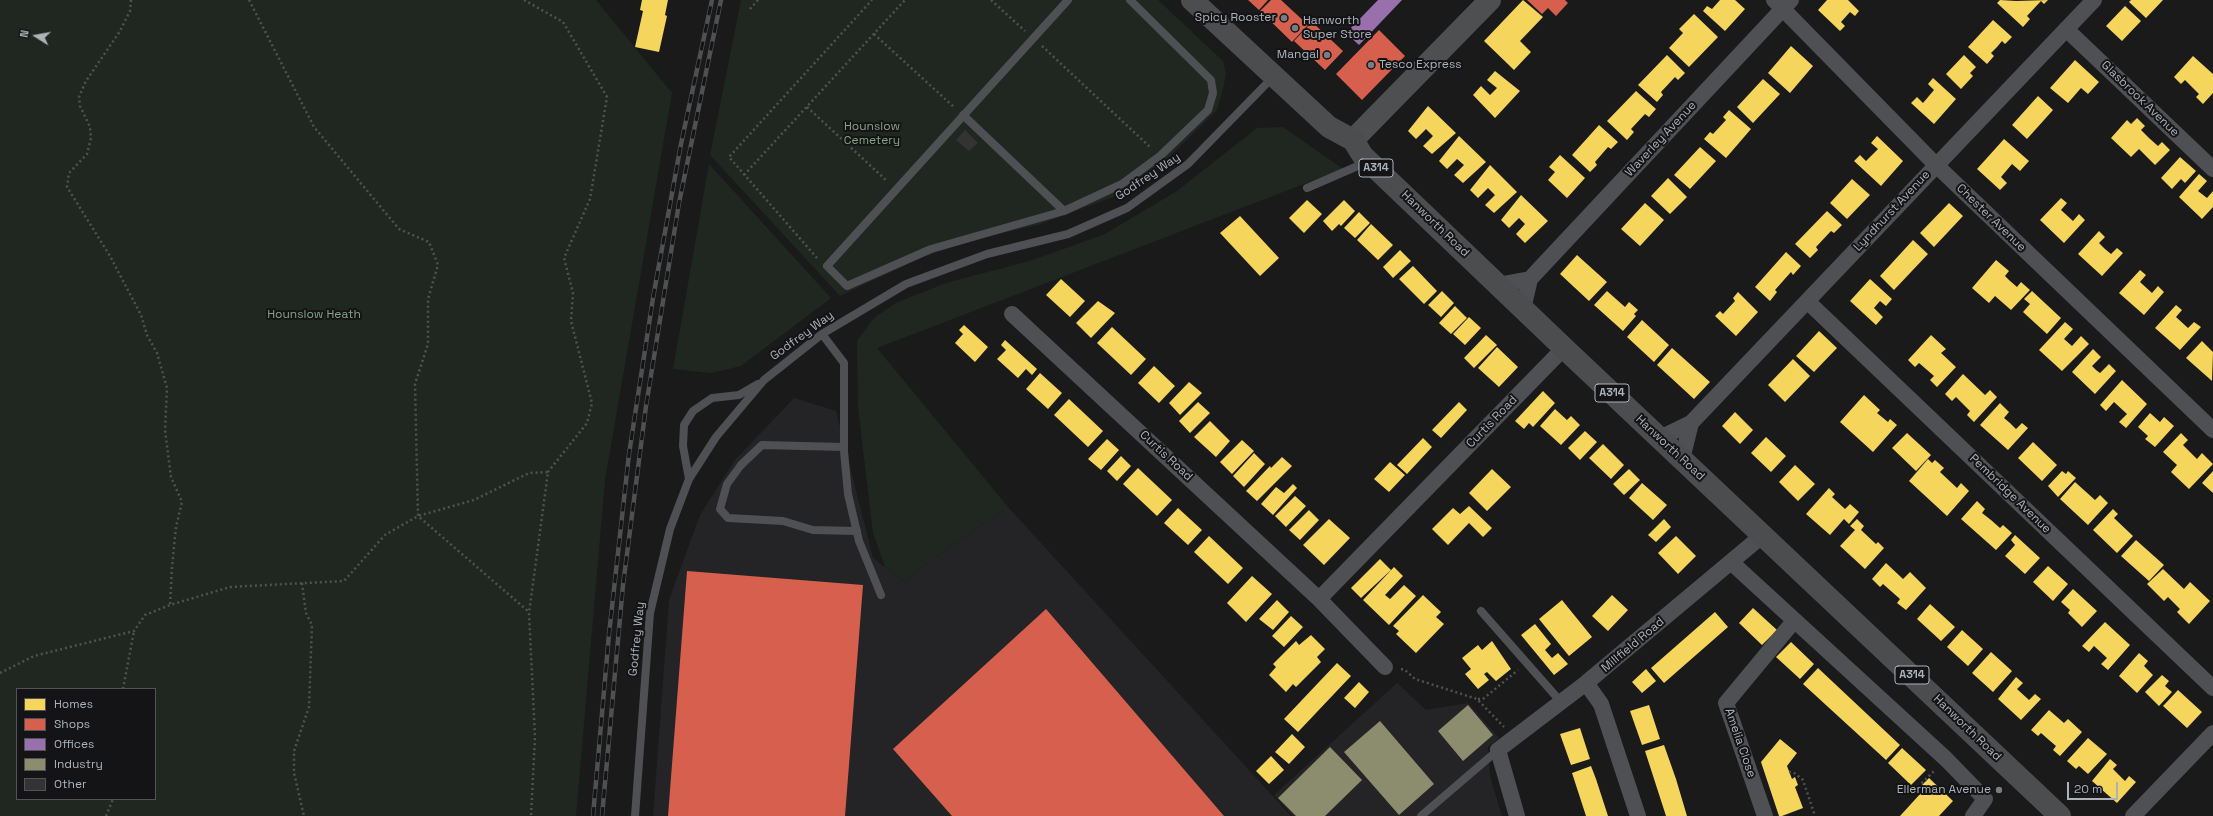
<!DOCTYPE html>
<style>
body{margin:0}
#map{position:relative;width:2213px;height:816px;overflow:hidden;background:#1a1a1a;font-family:"Space Grotesk",sans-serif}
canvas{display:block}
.legend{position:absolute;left:16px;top:688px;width:140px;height:112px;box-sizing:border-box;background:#141416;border:1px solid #515358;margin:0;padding:5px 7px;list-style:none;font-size:12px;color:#acb2ba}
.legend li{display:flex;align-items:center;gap:8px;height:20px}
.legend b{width:20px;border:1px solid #515358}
.north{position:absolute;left:16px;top:16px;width:40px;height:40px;-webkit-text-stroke:3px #141416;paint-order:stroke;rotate:281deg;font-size:11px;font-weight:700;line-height:16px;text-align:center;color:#acb2ba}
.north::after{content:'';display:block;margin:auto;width:14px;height:18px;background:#acb2ba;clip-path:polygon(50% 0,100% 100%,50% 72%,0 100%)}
.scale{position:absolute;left:2067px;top:782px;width:51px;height:18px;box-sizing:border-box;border:2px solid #acb2ba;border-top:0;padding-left:5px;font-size:12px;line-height:14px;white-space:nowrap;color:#acb2ba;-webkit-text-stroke:3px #141416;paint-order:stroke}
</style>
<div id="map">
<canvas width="2213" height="816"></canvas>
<ul class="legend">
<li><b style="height:11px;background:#f6d55c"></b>Homes</li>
<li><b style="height:11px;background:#d6604d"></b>Shops</li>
<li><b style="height:11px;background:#9970ab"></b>Offices</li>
<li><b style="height:11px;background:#8c8c6e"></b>Industry</li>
<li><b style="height:11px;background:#333334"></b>Other</li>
</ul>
<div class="north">N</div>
<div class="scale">20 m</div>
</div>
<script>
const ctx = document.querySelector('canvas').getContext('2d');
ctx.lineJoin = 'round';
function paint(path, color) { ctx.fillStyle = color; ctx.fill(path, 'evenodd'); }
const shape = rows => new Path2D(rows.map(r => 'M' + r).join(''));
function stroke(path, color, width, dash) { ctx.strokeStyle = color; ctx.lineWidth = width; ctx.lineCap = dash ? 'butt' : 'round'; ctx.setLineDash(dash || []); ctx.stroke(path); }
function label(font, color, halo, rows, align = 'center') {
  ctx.font = font + ' "Space Grotesk",sans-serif'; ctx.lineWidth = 4; ctx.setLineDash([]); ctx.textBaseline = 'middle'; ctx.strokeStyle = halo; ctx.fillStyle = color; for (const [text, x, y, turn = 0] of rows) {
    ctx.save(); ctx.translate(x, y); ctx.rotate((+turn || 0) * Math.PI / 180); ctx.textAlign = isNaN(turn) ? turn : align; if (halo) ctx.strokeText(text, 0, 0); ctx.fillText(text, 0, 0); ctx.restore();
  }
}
const built = shape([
 [794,398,836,411,873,558,905,582,932,559,1008,507,1291,816,653,816,669,600,700,515,735,460],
 [1397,683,1426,710,1468,703,1499,738,1488,747,1490,776,1502,816,1293,816,1274,795]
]);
const green = shape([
 [0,0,596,0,672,93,605,480,576,816,0,816],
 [17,689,155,689,155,799,17,799],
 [741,0,1158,0,1223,61,1226,74,1223,89,1217,110,1162,164,1113,197,1038,225,984,237,923,257,840,296,710,155],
 [1283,127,1343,169,877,348,1008,507,932,559,905,582,885,567,873,533,858,407,857,341,874,318,896,303,946,283,1033,260,1105,234,1177,191,1257,128],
 [709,164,831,298,741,366,711,373,673,369]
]);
const homes = shape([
 [642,0,668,0,665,15,667,16,659,52,635,47,643,11,640,10],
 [1523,0,1543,17,1520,41,1531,52,1514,70,1484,41],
 [1720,0,1735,0,1745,9,1725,31,1703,11,1707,6,1712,9],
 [1827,0,1848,0,1859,11,1855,16,1850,12,1841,22,1845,26,1840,31,1818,10],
 [2000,0,2016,1,2048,0,2044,4,2041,1,2027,16,2030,19,2023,27,1997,3],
 [2131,0,2163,0,2146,18,2129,2],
 [2125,6,2141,21,2122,41,2106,26],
 [1694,14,1718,37,1689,67,1669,48,1683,33,1679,29],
 [1993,20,2012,37,2005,44,2002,41,1997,47,1991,53,1994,56,1987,64,1968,47],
 [1791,46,1813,66,1790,93,1768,73],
 [1667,55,1685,73,1678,80,1675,77,1661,92,1663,95,1657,102,1638,85],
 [1964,55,1976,67,1970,73,1973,76,1961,89,1946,74],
 [2193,56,2213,74,2213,93,2203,104,2196,97,2199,94,2185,80,2181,84,2174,77],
 [2075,60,2099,82,2088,94,2081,88,2068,103,2050,88],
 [1495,71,1520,91,1495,118,1473,95,1481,86,1490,95,1497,88,1487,80],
 [1933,78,1956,99,1934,124,1911,103,1917,97,1923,103,1934,90,1928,84],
 [1763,79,1780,94,1753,123,1737,107],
 [1636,91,1656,109,1649,117,1645,114,1631,129,1634,132,1627,140,1607,121],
 [2038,96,2053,110,2027,139,2012,125],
 [1428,106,1456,133,1432,154,1423,146,1433,136,1426,129,1416,139,1408,131],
 [1729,110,1751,129,1726,158,1704,139,1710,132,1713,134,1726,120,1723,117],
 [2137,118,2145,126,2141,130,2149,138,2158,146,2162,142,2170,150,2155,165,2139,149,2131,157,2111,138,2127,120,2131,124],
 [1599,125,1618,142,1611,149,1608,147,1595,162,1597,165,1590,172,1572,155],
 [1459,136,1486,162,1463,183,1454,175,1464,165,1457,159,1447,169,1439,161],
 [1877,136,1903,161,1881,186,1854,161,1860,155,1866,161,1878,149,1871,143],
 [2004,139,2029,161,2020,171,2012,164,2001,177,2007,183,2000,190,1977,169],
 [1700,147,1716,161,1690,189,1674,175],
 [1560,155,1585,178,1567,198,1548,180,1555,172,1549,167],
 [2180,157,2196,171,2185,183,2181,179,2172,189,2161,178],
 [1490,165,1517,192,1494,213,1485,205,1495,195,1488,188,1478,198,1470,190],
 [2199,174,2207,181,2198,191,2207,198,2213,191,2213,207,2202,219,2179,197],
 [1668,178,1687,197,1670,214,1651,196],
 [1852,179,1870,195,1847,219,1830,203],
 [1521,195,1548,221,1525,243,1516,234,1525,224,1519,218,1509,228,1501,220],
 [2061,198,2067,203,2061,210,2073,221,2079,214,2085,220,2064,243,2040,220],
 [1307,200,1322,214,1304,233,1289,218],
 [1344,200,1355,211,1341,226,1339,224,1332,231,1323,221],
 [1645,203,1664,220,1640,246,1621,229],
 [1949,203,1963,216,1934,247,1920,233],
 [1827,211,1842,225,1834,233,1831,231,1816,247,1818,250,1810,258,1795,244],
 [1359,212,1370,223,1355,238,1344,228],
 [1240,216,1279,258,1260,276,1220,233],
 [1371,224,1393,245,1378,260,1357,240],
 [2099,231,2105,237,2099,243,2105,249,2111,254,2117,248,2123,253,2102,276,2078,254],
 [1913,240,1928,254,1894,290,1880,276],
 [1400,250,1411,261,1393,278,1383,267],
 [1786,252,1801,266,1793,275,1791,272,1775,290,1777,292,1770,301,1755,287],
 [1577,255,1607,282,1589,301,1560,274],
 [1996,260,2009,271,2005,276,2009,280,2017,287,2021,282,2030,290,2011,310,1995,296,1989,303,1972,288],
 [1413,266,1437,291,1424,304,1399,279],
 [2140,270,2146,275,2140,282,2152,293,2158,286,2164,292,2144,315,2119,293],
 [1061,279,1085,301,1070,317,1046,295],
 [1870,279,1892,299,1886,306,1880,301,1874,308,1883,317,1876,325,1850,301],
 [1442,291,1454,303,1441,317,1428,305],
 [1607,291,1625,307,1629,302,1638,310,1634,314,1636,316,1623,331,1594,305],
 [2032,291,2061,318,2047,334,2023,312,2030,304,2024,299],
 [1738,292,1758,312,1736,336,1715,316,1720,311,1723,314,1735,301,1733,298],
 [1098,301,1115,313,1091,338,1076,323],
 [2176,305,2182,310,2176,317,2188,328,2194,322,2201,327,2180,350,2155,328],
 [1455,306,1467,318,1451,334,1439,323],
 [1469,317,1481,328,1465,345,1453,334],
 [1642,320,1669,345,1654,362,1627,337],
 [2065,322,2073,329,2064,339,2072,346,2081,336,2089,344,2062,371,2039,350],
 [964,325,988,347,975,362,955,343,963,334,959,330],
 [1112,327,1146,359,1131,375,1097,343],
 [1819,331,1837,348,1814,372,1796,356],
 [1486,335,1497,345,1474,368,1464,358],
 [1931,335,1946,349,1941,353,1956,367,1937,387,1930,380,1934,376,1919,363,1915,367,1908,360],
 [1005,340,1037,369,1032,375,1026,369,1018,378,997,359,1006,350,1001,345],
 [2202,341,2213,352,2212,381,2186,358],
 [1497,347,1518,367,1499,387,1478,368],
 [1672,348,1710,382,1694,399,1657,365],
 [2093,349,2101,357,2092,366,2096,370,2100,373,2109,364,2116,371,2095,394,2072,372],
 [1793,359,1810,376,1785,402,1768,385],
 [1154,366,1175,386,1159,403,1138,383],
 [1040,373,1062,393,1048,409,1026,389],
 [1963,374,1985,395,1990,390,1997,397,1974,422,1967,415,1970,411,1956,397,1952,401,1945,394],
 [2122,380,2147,404,2126,428,2119,422,2127,414,2114,402,2106,411,2100,405],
 [1189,382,1202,393,1180,415,1169,403],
 [1543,391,1555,403,1533,427,1529,423,1524,429,1515,421],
 [1864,395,1880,410,1877,413,1888,422,1890,419,1897,425,1873,452,1840,422],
 [1069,399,1103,431,1088,447,1054,415],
 [1198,402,1210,413,1190,433,1179,421],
 [1459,402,1467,410,1441,438,1432,430],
 [2000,403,2009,412,2004,418,2010,423,2016,429,2022,423,2028,428,2008,450,1980,425],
 [1555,409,1567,420,1571,416,1580,425,1561,445,1540,426],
 [1735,412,1753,430,1740,444,1722,426],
 [2150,413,2160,422,2164,417,2174,426,2155,447,2145,439,2148,436,2138,427],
 [1210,421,1230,441,1216,457,1194,437],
 [1585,431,1597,442,1580,460,1568,448],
 [1907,433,1931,455,1916,471,1892,448],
 [2181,433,2188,440,2183,445,2197,459,2202,453,2213,464,2189,489,2171,472,2177,465,2163,452],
 [1766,437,1786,456,1771,472,1751,453],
 [1423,438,1432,447,1407,474,1397,465],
 [1107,439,1119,450,1101,470,1088,459],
 [1242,440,1254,451,1232,474,1220,462],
 [2033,442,2057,465,2042,481,2018,458],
 [1603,444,1624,465,1611,479,1589,458],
 [1254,453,1265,464,1244,487,1233,476],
 [1121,456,1131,466,1117,481,1107,471],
 [1282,457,1292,466,1257,501,1246,491,1270,466,1271,468],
 [1928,459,1932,463,1935,460,1944,468,1940,472,1957,488,1961,483,1969,491,1947,516,1909,481],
 [1390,462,1405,475,1389,492,1374,479],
 [1795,465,1815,484,1798,501,1779,482],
 [1138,468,1172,500,1157,516,1123,484],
 [1492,469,1511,487,1487,511,1469,493],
 [1629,469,1640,480,1624,495,1613,484],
 [2062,471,2066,474,2068,471,2076,478,2058,497,2048,486],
 [2213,471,2213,493,2202,483],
 [2075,482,2095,500,2100,495,2108,503,2088,525,2060,499],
 [1642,483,1667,505,1653,520,1629,498],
 [1293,484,1297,488,1273,515,1261,504,1276,487,1284,493],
 [1829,488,1835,494,1832,497,1845,509,1850,504,1859,512,1849,524,1844,519,1830,535,1806,514],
 [1295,496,1306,506,1286,527,1275,516],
 [1977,501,1985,509,1982,513,1991,520,2000,528,2003,525,2012,533,1996,550,1961,519],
 [1469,506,1492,528,1483,537,1469,523,1448,545,1432,529,1453,508,1460,514],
 [1178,508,1202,530,1188,545,1164,523],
 [2113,509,2118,514,2114,518,2133,536,2117,553,2093,530],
 [1309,510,1319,520,1300,540,1289,530],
 [1329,519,1350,538,1324,565,1303,545],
 [1664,519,1671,527,1656,542,1648,535],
 [1857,519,1864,526,1861,530,1876,544,1878,542,1884,548,1865,569,1840,546,1855,530,1850,526],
 [2015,535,2040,558,2025,574,2005,556,2015,545,2011,540],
 [1209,536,1243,568,1228,584,1194,552],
 [1676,536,1696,556,1678,574,1658,553],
 [2136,540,2164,565,2149,581,2121,556],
 [1380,559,1391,570,1361,598,1351,588],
 [1886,563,1903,579,1910,572,1926,588,1906,610,1897,603,1900,599,1883,584,1880,587,1872,579],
 [2048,566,2068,584,2053,601,2033,582],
 [1394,567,1403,576,1385,595,1390,599,1404,585,1416,596,1389,625,1363,600],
 [2163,569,2184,589,2190,582,2210,601,2189,624,2177,612,2180,609,2168,597,2164,601,2147,584],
 [1252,576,1272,594,1246,622,1227,603],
 [2073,589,2097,611,2082,627,2068,613,2070,610,2061,602],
 [1423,595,1441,612,1436,617,1444,624,1416,653,1396,634,1399,631,1393,626],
 [1612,595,1628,610,1608,631,1592,616],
 [1277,600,1289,612,1273,630,1259,619],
 [1562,600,1592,637,1569,656,1539,619],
 [1930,604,1955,627,1941,641,1917,619],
 [1753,608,1777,630,1762,645,1739,623],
 [1715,612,1728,627,1664,683,1651,668],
 [1291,616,1303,627,1284,647,1272,636],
 [2105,622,2130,645,2108,670,2101,664,2107,658,2094,646,2089,652,2082,646],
 [1535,624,1551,644,1545,650,1552,658,1558,653,1568,664,1554,675,1521,635],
 [1962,630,1983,649,1968,666,1947,647],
 [1311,635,1325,649,1317,657,1321,662,1296,687,1293,684,1286,692,1269,675,1276,667,1273,664,1296,641,1299,645],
 [1492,641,1511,669,1496,681,1487,672,1484,674,1489,680,1478,689,1465,674,1471,669,1462,658,1478,645,1482,650],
 [1791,642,1814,664,1800,679,1776,657],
 [1991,652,2012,671,1993,692,1972,673],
 [2139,653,2148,661,2144,666,2153,675,2137,693,2119,676],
 [1337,663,1351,676,1298,732,1284,719],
 [1818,668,1900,745,1886,760,1803,684],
 [1646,669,1656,681,1642,693,1632,682],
 [2162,675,2169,681,2165,686,2172,692,2159,706,2145,692],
 [2016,677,2023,683,2017,689,2029,700,2035,694,2041,699,2021,720,1998,699],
 [1359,682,1369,692,1355,708,1344,698],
 [2178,690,2202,712,2187,728,2163,706],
 [1649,705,1660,739,1642,745,1630,711],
 [2049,710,2064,723,2068,719,2082,732,2060,756,2053,750,2056,746,2049,740,2041,733,2038,736,2031,730],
 [1580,728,1590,759,1571,765,1560,734],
 [1292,734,1305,747,1289,764,1275,752],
 [2088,738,2107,754,2088,774,2079,766,2076,769,2067,761],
 [1780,739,1797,753,1787,766,1792,779,1795,777,1798,785,1795,787,1803,808,1782,816,1779,816,1761,762],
 [1664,745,1676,779,1687,816,1666,816,1645,751],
 [1902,748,1926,770,1911,785,1888,763],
 [1271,756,1284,770,1269,784,1256,771],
 [2110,759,2117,765,2113,769,2125,781,2129,776,2136,782,2117,803,2092,781],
 [1591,766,1596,779,1608,816,1586,816,1572,773],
 [1929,778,1953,801,1939,816,1900,816,1921,793,1917,790]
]);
const shops = shape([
 [1248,0,1268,0,1259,10],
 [1271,0,1281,0,1308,25,1292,42,1260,11],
 [1527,0,1565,0,1568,3,1556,16,1548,8,1542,14],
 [1312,22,1343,51,1325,70,1294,41],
 [1379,30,1405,56,1362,100,1336,74],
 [687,571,863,585,845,816,668,816],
 [1046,609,1224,816,952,816,893,749]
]);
const offices = shape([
 [1378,0,1402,0,1359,45,1346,33]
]);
const industry = shape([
 [1468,705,1493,735,1463,761,1438,731],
 [1380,721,1434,784,1399,815,1344,752],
 [1330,747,1362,780,1325,816,1296,816,1278,798]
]);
const building = shape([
 [965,130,978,143,969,151,956,140]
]);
const path = shape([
 [131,0,130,11,120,31,86,81,79,97,80,106,90,127,91,138,87,154,69,173,67,187,110,256,141,315,147,335,157,353,167,388,165,430,171,477,182,502,176,527,172,567,170,605],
 [249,0,314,127,399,229,429,242,438,265,428,299,428,344,415,384,418,516,529,612],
 [524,0,563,22,607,97,590,199,564,258,573,293,571,321,592,403,587,423,548,472],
 [991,0,1025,31],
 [750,9,758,0],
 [874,34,955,108],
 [1042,46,1151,148],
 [807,107,887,181],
 [744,175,905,0],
 [817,258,729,157,872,0],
 [302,583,306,613,312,625,309,707,294,751,294,773,304,816],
 [1401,669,1405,670,1415,679,1477,699,1504,727],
 [0,673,34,656,134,631,145,615,170,605,230,587,344,581,385,535,418,516,474,500,529,473,548,472,529,613,535,737,531,816],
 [123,689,134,631],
 [1478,699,1483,699,1518,670],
 [1789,772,1793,772,1803,780,1815,816],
 [1911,794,1934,771],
 [106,816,113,799]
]);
const lane = shape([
 [1068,0,827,266,847,286,931,249,1064,211,1122,184,1160,156,1208,110,1213,93,1211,80,1130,0],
 [963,115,1064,211],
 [1307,188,1367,162],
 [822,334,844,363,844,451,848,494,859,541,881,595],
 [844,447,762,445,741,465,727,484,720,509,728,518,783,521,813,530,857,531],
 [689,479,683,446,684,425,693,411,712,398,739,395,758,384],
 [1481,611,1561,702],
 [635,816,650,613,670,529,689,479,716,437,764,380,822,334,906,284,987,254,1068,234,1127,208,1188,164,1274,76],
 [1421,816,1498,750]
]);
const street = shape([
 [1774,0,1936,165,2213,430],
 [2066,29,2213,169],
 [1498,285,1530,279],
 [1807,301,2213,688],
 [1523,309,1530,279,1791,0],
 [1012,314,1319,599,1564,348],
 [1660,438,1691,423,2094,0],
 [1682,459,1691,423],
 [1732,563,1946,759,1985,799,1973,816],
 [1319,599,1385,667],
 [1586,683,1601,704,1638,816],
 [1517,816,1498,750,1586,683,1763,535],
 [1765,816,1726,703,1794,621],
 [2133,816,2213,733]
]);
const secondary = shape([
 [1353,140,1490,0]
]);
const primary = shape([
 [1192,0,1329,127,1353,140,1363,156,1564,348,2060,816]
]);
const rail = shape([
 [593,816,609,634,629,454,653,298,681,144,712,0],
 [602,816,623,585,646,406,679,203,721,0]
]);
const markers = [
 [1284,18,4,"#797d82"],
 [1295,28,4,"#797d82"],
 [1327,55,4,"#797d82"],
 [1371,65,4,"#797d82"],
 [1999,790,4,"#797d82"]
];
const shields = [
 [1376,168,34],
 [1612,393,34],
 [1912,675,34]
];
const shieldNames = [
 ["A314",1376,168],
 ["A314",1612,393],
 ["A314",1912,675]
];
const poiNames = [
 ["Spicy Rooster",1276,18],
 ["Hanworth",1303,21,"left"],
 ["Super Store",1303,35,"left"],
 ["Mangal",1319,55],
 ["Tesco Express",1379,65,"left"],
 ["Ellerman Avenue",1991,790]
];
const streetNames = [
 ["Glasbrook Avenue",2140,99,44],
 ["Waverley Avenue",1661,139,-47],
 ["Godfrey Way",1148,177,-34],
 ["Lyndhurst Avenue",1892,211,-47],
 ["Chester Avenue",1991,218,44],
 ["Hanworth Road",1435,224,44],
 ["Godfrey Way",802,336,-36],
 ["Curtis Road",1492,422,-46],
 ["Hanworth Road",1670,448,43],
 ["Curtis Road",1166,456,43],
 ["Pembridge Avenue",2010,494,44],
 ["Godfrey Way",637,639,-84],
 ["Millfield Road",1633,645,-40],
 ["Hanworth Road",1967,728,44],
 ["Amelia Close",1740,743,71]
];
const parkNames = [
 ["Hounslow",872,127],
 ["Cemetery",872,141],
 ["Hounslow Heath",314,315]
];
paint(built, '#242426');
paint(green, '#202721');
paint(homes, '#f6d55c');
paint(shops, '#d6604d');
paint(offices, '#9970ab');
paint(industry, '#8c8c6e');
paint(building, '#333334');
stroke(path, '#505154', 2.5, [2, 3]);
stroke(lane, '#4e5053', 8);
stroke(street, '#4e5053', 16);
stroke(secondary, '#4d4f51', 22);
stroke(primary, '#4c4d4f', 22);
stroke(rail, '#4e5051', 4.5);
stroke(rail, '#141416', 3, [9]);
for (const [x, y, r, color] of markers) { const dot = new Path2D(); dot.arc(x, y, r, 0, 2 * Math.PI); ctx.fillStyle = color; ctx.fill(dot); stroke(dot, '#141416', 1.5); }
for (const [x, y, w] of shields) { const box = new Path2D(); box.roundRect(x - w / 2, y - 9, w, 18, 3); ctx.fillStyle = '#141416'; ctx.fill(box); stroke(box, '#acb2ba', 1); }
label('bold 11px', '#acb2ba', null, shieldNames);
label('12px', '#acb2ba', '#141416', poiNames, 'right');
label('12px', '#acb2ba', '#141416', streetNames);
label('12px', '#85a484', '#141416', parkNames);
</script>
